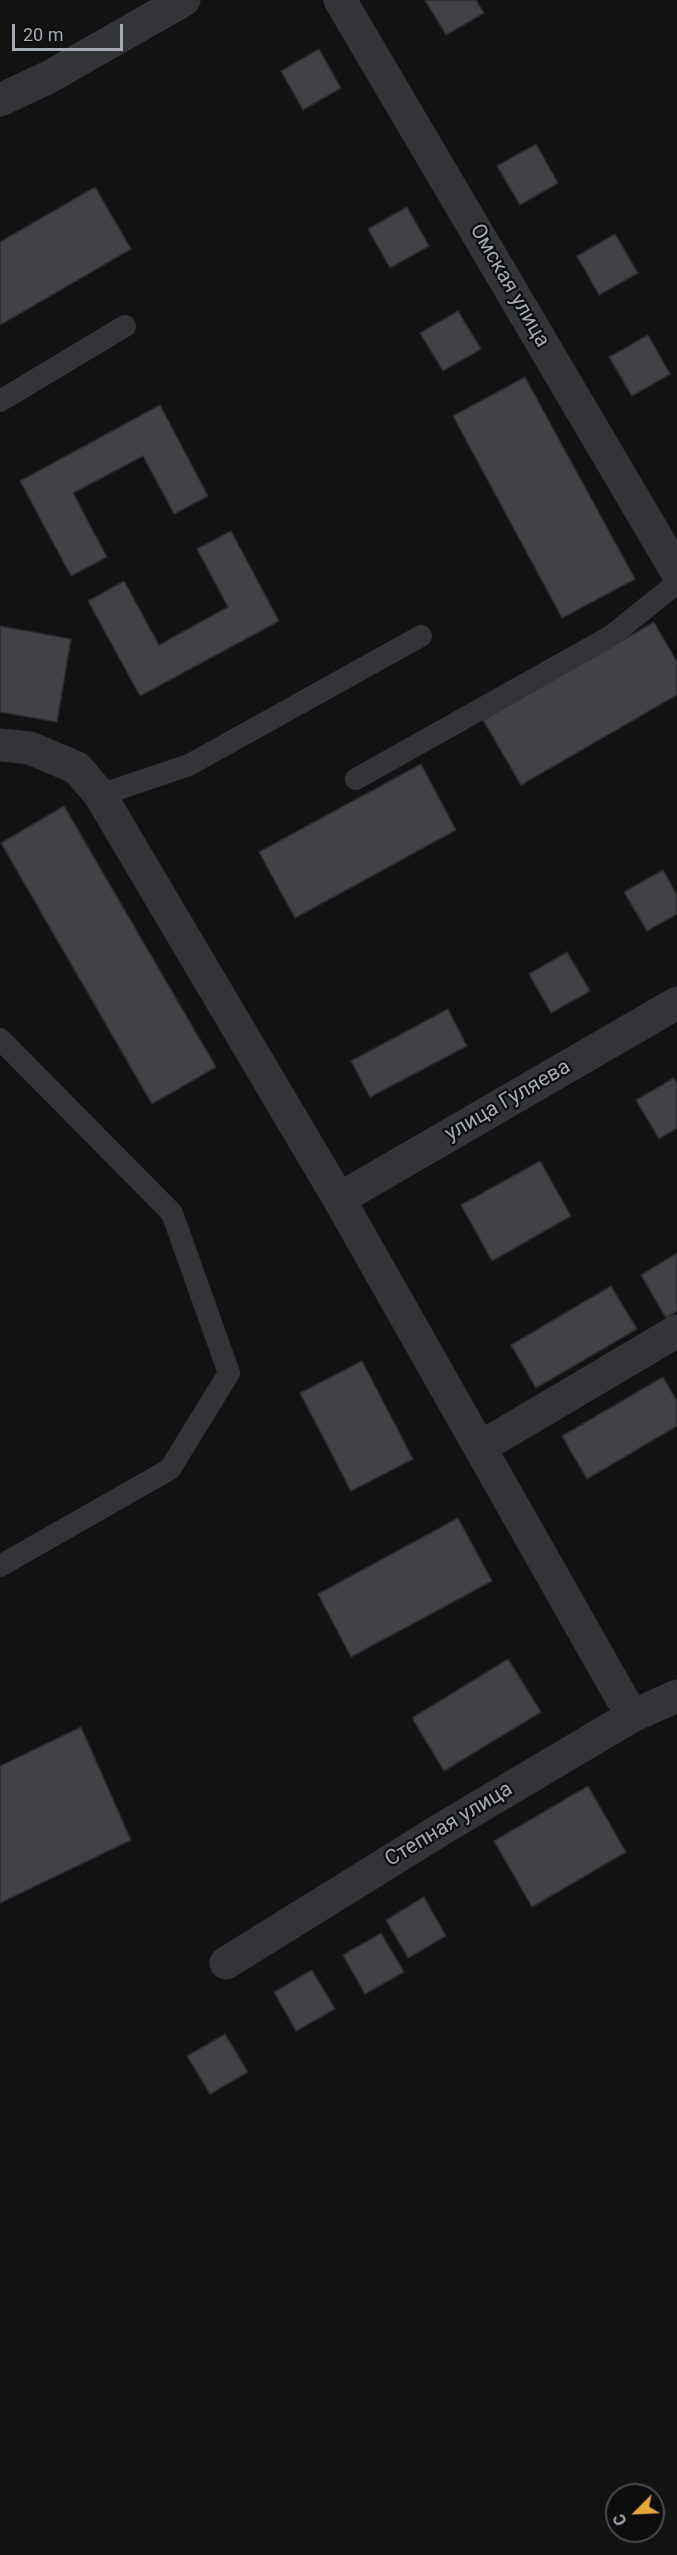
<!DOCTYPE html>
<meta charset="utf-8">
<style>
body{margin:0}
#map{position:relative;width:677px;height:2555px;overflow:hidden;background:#121213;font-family:Roboto,sans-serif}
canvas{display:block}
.north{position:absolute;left:605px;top:2483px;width:60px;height:60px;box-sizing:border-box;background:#0d0d0e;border:2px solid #494b50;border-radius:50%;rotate:246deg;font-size:16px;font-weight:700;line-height:24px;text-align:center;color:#a4a9b2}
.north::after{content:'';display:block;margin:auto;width:21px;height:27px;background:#e3a73a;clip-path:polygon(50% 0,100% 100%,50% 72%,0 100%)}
.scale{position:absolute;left:12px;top:24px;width:111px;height:27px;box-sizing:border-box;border:3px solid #a4a9b2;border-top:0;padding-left:8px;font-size:18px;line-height:21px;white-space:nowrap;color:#a4a9b2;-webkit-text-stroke:4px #0d0d0e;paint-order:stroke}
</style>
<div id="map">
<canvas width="677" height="2555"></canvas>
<div class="north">С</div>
<div class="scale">20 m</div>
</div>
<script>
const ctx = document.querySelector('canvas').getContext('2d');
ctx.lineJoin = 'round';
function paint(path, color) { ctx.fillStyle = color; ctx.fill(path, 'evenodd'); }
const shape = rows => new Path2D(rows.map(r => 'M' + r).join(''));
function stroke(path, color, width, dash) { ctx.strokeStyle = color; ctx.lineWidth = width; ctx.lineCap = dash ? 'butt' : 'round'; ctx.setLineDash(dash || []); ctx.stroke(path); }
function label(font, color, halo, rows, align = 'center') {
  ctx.font = font + ' Roboto,sans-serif'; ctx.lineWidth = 4.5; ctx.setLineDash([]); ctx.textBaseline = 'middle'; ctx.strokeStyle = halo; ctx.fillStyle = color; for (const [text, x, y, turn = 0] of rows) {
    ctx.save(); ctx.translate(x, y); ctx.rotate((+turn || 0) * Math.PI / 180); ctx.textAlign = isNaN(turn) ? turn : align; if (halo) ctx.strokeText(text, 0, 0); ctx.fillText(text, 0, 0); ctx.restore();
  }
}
const building = shape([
 [425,0,476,0,484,13,446,35,425,0],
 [319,49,341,88,303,110,281,71,319,49],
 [536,144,558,183,520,205,497,166,536,144],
 [95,187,131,249,0,325,0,242,95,187],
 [407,207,429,246,390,268,368,229,407,207],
 [615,234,638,273,599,295,577,256,615,234],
 [458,311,481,349,443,371,420,333,458,311],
 [648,335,670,374,632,396,609,357,648,335],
 [525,377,635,579,562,618,453,416,525,377],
 [160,405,208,496,174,514,143,456,73,493,107,557,71,576,20,481,160,405],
 [231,531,279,621,140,696,88,601,124,581,159,645,228,607,197,549,231,531],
 [654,622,677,662,677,695,521,785,483,720,654,622],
 [0,626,71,639,57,722,0,712,0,626],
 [421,764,456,830,295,918,259,852,421,764],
 [64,806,216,1067,152,1104,1,843,64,806],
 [663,870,677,895,677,914,647,931,624,892,663,870],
 [567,952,590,991,551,1013,529,974,567,952],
 [448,1009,467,1046,370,1097,351,1061,448,1009],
 [674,1078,677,1083,677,1128,659,1139,636,1100,674,1078],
 [540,1161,571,1216,492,1261,461,1205,540,1161],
 [677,1253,677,1311,666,1318,641,1275,677,1253],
 [611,1286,637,1329,536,1388,511,1345,611,1286],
 [362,1361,413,1459,351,1491,300,1393,362,1361],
 [663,1377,677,1401,677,1426,587,1479,562,1436,663,1377],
 [458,1518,492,1581,351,1657,318,1594,458,1518],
 [508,1659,541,1712,444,1771,412,1718,508,1659],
 [81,1727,131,1840,0,1903,0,1766,81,1727],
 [588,1786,626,1852,532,1907,494,1841,588,1786],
 [424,1897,446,1936,408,1958,386,1920,424,1897],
 [381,1933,404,1972,365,1994,343,1955,381,1933],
 [312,1970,335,2009,296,2031,274,1992,312,1970],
 [225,2034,248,2072,210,2094,187,2056,225,2034]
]);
const lane = shape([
 [0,401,125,326],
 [356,779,611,636,677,583],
 [100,795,189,765,421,636],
 [0,1039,172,1213,229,1373,170,1469,0,1566]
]);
const street = shape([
 [340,0,677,572],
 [0,100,49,77,184,0],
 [0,745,30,748,77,768,100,795,339,1199,632,1716],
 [339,1199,677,1003],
 [481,1447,677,1331],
 [226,1963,445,1827,632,1716,677,1696]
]);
const streetNames = [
 ["Омская улица",509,286,60],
 ["улица Гуляева",508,1101,-30],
 ["Степная улица",449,1825,-31]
];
paint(building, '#414246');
stroke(building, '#2c2c2f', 1.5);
stroke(lane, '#333438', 22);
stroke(street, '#333438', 33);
label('21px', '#a4a9b2', '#0d0d0e', streetNames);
</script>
